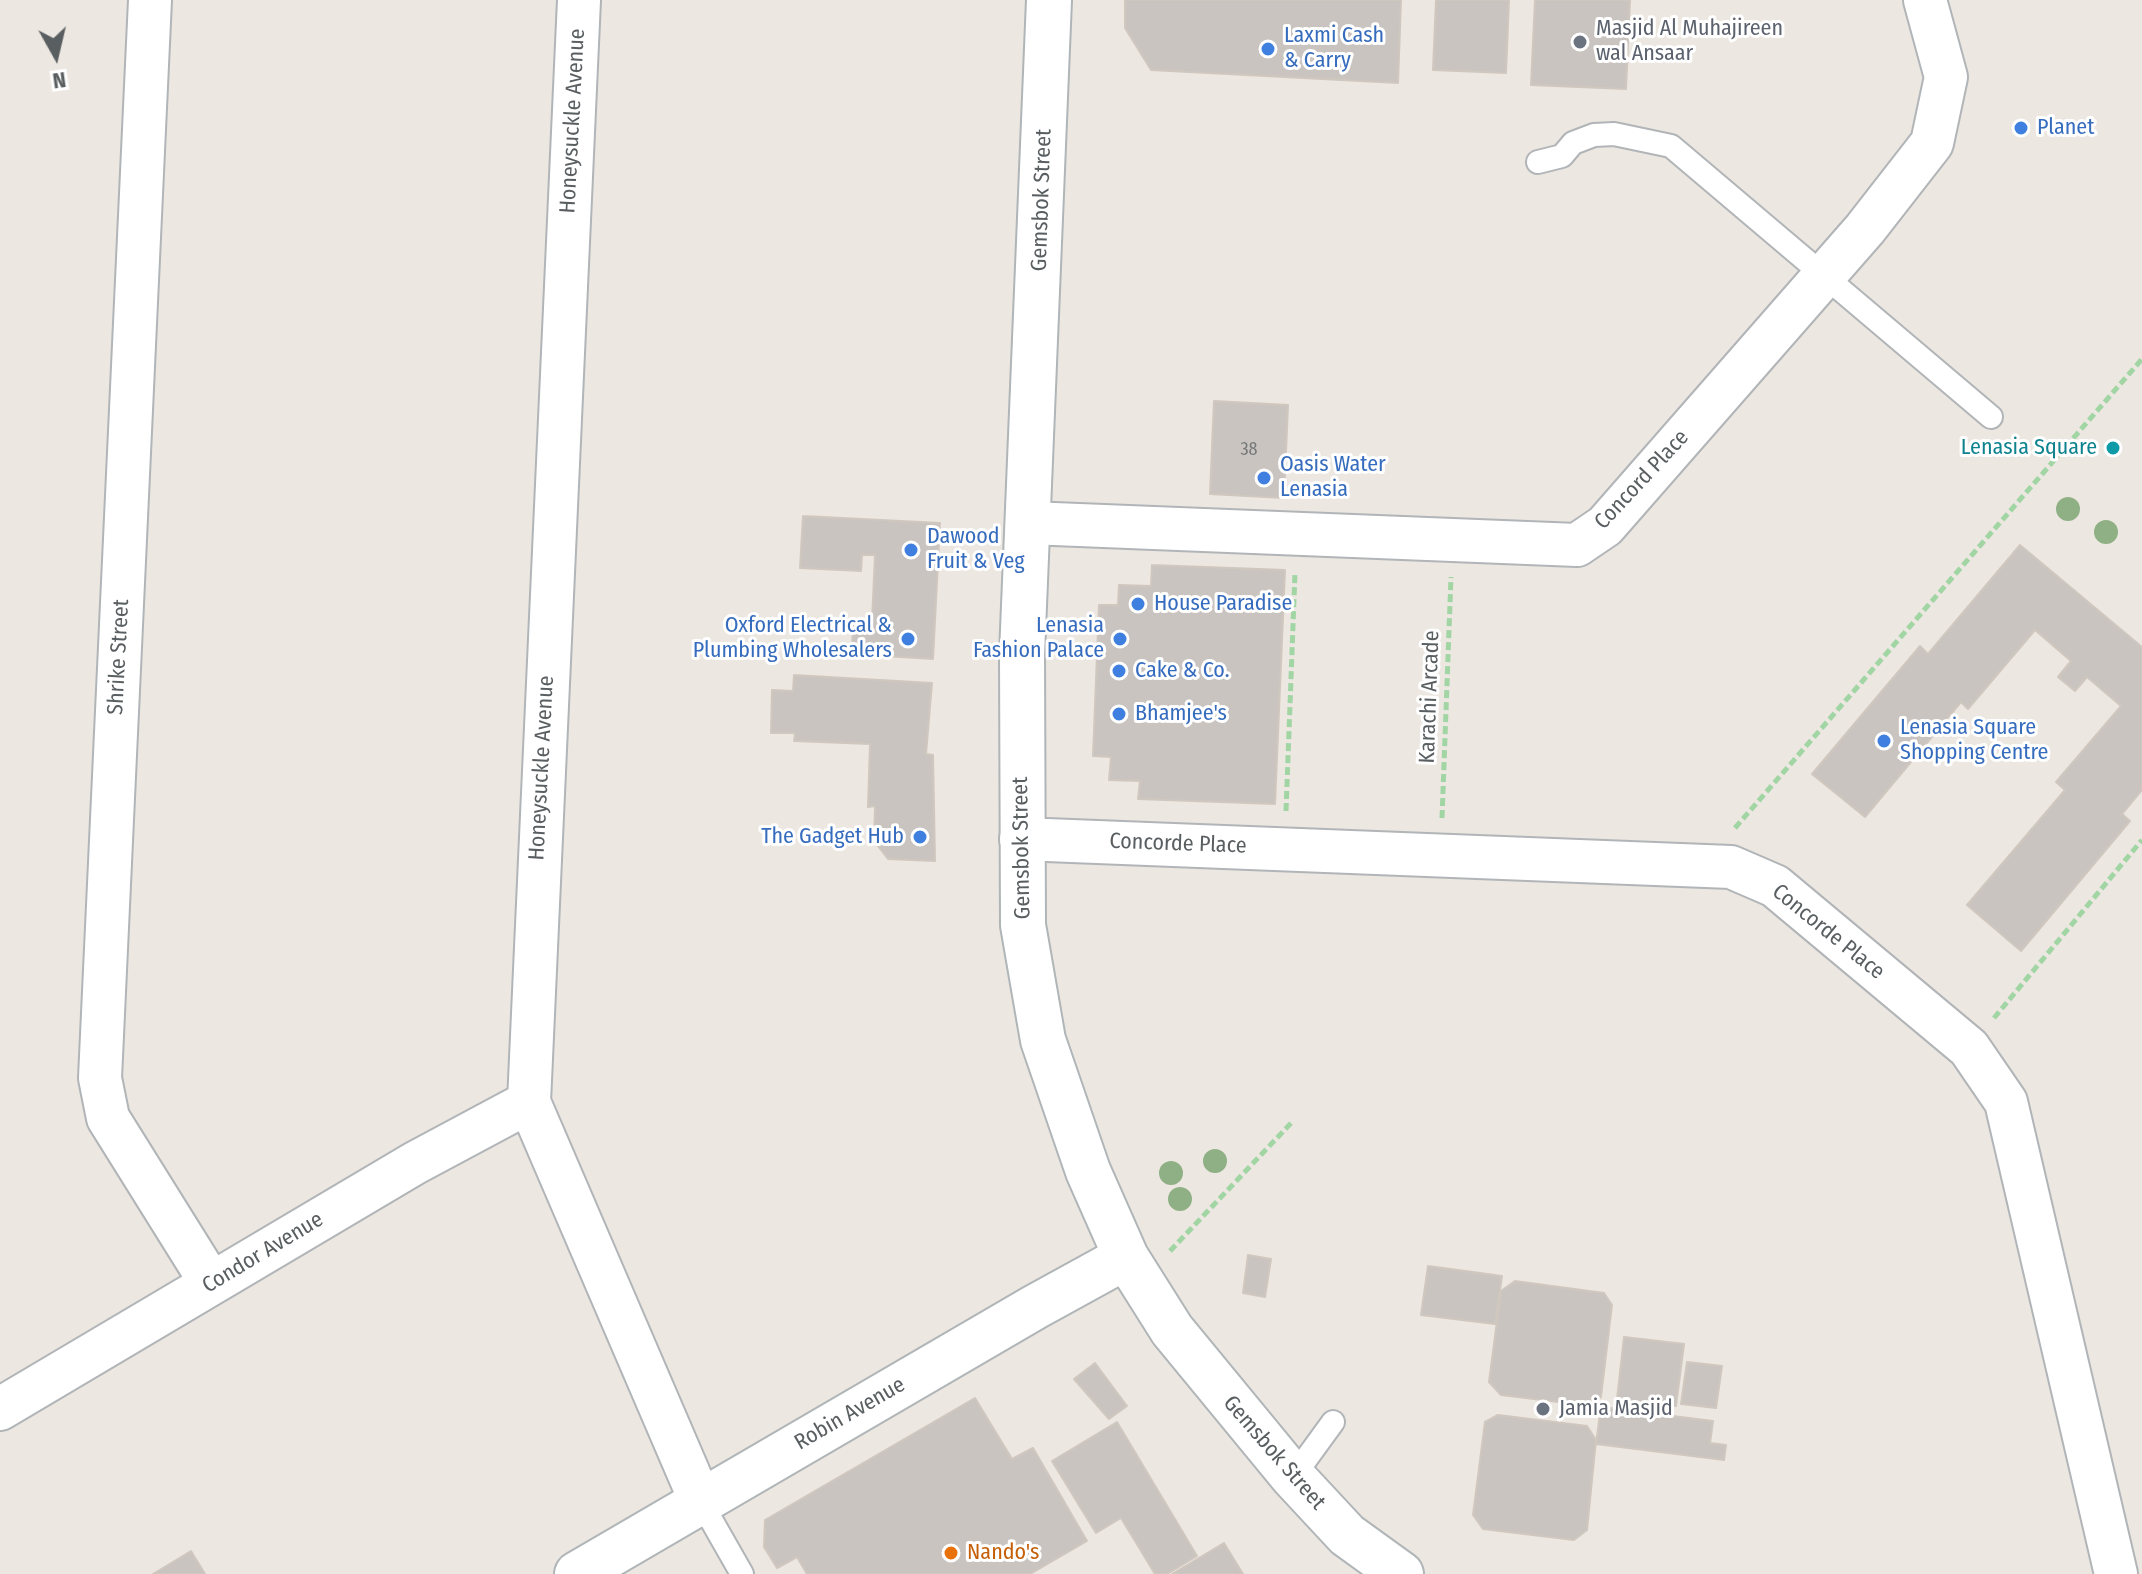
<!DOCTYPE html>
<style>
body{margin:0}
#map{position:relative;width:2142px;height:1574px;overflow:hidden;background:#ece7e1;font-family:"Fira Sans Condensed",sans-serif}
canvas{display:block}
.north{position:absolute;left:16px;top:16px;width:80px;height:80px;-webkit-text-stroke:6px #fff;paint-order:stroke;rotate:172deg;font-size:22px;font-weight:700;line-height:32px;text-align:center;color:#595e61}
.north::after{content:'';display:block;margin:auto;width:28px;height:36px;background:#595e61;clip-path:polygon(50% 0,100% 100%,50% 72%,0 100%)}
</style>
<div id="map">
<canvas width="2142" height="1574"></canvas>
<div class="north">N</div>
</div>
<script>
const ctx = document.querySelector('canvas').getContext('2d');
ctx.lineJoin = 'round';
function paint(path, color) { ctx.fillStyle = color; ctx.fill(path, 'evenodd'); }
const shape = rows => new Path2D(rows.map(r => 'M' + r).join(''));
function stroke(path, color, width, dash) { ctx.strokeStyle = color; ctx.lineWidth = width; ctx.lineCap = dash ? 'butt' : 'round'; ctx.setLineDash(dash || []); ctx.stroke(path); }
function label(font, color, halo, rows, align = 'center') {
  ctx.font = font + ' "Fira Sans Condensed",sans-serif'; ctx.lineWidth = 6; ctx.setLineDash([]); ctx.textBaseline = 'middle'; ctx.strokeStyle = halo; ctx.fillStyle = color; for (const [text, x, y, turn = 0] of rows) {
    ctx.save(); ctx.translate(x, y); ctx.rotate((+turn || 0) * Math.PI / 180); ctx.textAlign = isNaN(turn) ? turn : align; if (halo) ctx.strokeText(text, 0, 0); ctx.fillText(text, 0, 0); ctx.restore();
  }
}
const building = shape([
 [1125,0,1401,0,1398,83,1151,70,1125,28,1125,0],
 [1436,0,1509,0,1506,73,1433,70,1436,0],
 [1535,0,1630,0,1626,89,1531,85,1535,0],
 [1214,401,1288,405,1284,498,1210,494,1214,401],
 [803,516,940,523,933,659,852,654,853,620,872,621,875,555,862,555,861,571,800,568,803,516],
 [2020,545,2142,647,2142,790,2122,814,2130,821,2021,951,1967,905,2065,790,2056,782,2121,706,2087,677,2075,691,2058,677,2071,661,2035,630,1968,709,1961,702,1865,817,1812,774,1920,646,1928,654,2020,545],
 [1152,565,1285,570,1275,804,1138,799,1140,781,1109,780,1111,757,1093,756,1099,605,1118,605,1119,585,1151,586,1152,565],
 [794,675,932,683,926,754,933,755,935,861,888,859,874,841,875,806,868,807,870,744,794,741,795,733,771,733,772,690,793,691,794,675],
 [1248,1255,1271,1259,1265,1297,1243,1293,1248,1255],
 [1428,1266,1502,1276,1495,1324,1421,1315,1428,1266],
 [1515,1281,1604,1293,1612,1305,1601,1397,1591,1406,1501,1395,1489,1382,1501,1291,1515,1281],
 [1624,1337,1684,1344,1676,1406,1617,1399,1624,1337],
 [1687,1362,1722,1366,1716,1408,1681,1404,1687,1362],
 [1095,1363,1127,1406,1109,1419,1074,1379,1095,1363],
 [975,1398,1012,1459,1033,1448,1087,1541,1030,1574,807,1574,797,1557,777,1568,764,1547,765,1520,975,1398],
 [1601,1407,1713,1421,1710,1443,1726,1445,1724,1460,1596,1444,1601,1407],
 [1498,1415,1587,1426,1596,1440,1587,1530,1574,1540,1483,1529,1473,1515,1485,1422,1498,1415],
 [1117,1422,1197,1556,1167,1574,1155,1574,1121,1518,1096,1533,1052,1461,1117,1422],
 [1224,1543,1243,1574,1172,1574,1224,1543],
 [191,1551,205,1574,153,1574,191,1551]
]);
const path = shape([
 [1286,811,1295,573],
 [1442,818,1451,577],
 [1735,828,2142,359],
 [1994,1018,2142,840],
 [1170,1251,1293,1121]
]);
const lane = shape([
 [1538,162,1562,156,1573,143,1594,135,1614,134,1671,146,1991,417],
 [1293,1477,1333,1422],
 [701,1502,742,1574]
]);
const street = shape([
 [150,0,100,1078,108,1118,211,1283],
 [579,0,529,1102,701,1502],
 [1029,523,1577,545,1605,526,1865,229,1932,143,1946,77,1925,0],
 [1021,839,1731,867,1775,886,1969,1048,2006,1102,2116,1574],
 [0,1409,415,1163,529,1102]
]);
const secondary = shape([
 [1049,0,1022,654,1023,925,1043,1040,1088,1171,1126,1257,1172,1330,1293,1477,1347,1535,1401,1574],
 [577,1574,1035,1307,1126,1257]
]);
const trees = [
 [2068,509],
 [2106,532],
 [1215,1161],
 [1171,1173],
 [1180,1199]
];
const markers = [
 [1580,42,8,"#6b7280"],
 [1268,49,8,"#3f7fe0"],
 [2021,128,8,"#3f7fe0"],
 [2113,448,8,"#0f9aa8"],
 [1264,478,8,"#3f7fe0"],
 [911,550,8,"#3f7fe0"],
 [1138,604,8,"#3f7fe0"],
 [908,639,8,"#3f7fe0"],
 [1120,639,8,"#3f7fe0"],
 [1119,671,8,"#3f7fe0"],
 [1119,714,8,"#3f7fe0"],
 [1884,741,8,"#3f7fe0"],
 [920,837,8,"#3f7fe0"],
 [1543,1409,8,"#6b7280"],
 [951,1553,8,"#e8710a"]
];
const numberNames = [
 ["38",1249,450]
];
const worshipNames = [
 ["Masjid Al Muhajireen",1596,29],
 ["wal Ansaar",1596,54],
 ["Jamia Masjid",1559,1409]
];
const shopNames = [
 ["Laxmi Cash",1284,36],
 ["& Carry",1284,61],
 ["Planet",2037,128],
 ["Oasis Water",1280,465],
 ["Lenasia",1280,490],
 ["Dawood",927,537],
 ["Fruit & Veg",927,562],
 ["House Paradise",1154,604],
 ["Oxford Electrical &",892,626,"right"],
 ["Plumbing Wholesalers",892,651,"right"],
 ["Lenasia",1104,626,"right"],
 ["Fashion Palace",1104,651,"right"],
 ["Cake & Co.",1135,671],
 ["Bhamjee's",1135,714],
 ["Lenasia Square",1900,728],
 ["Shopping Centre",1900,753],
 ["The Gadget Hub",904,837,"right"]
];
const streetNames = [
 ["Honeysuckle Avenue",573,121,-87],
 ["Gemsbok Street",1042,200,-88],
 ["Concord Place",1642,480,-47],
 ["Shrike Street",119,657,-87],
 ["Karachi Arcade",1430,697,-88],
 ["Honeysuckle Avenue",542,768,-87],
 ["Concorde Place",1178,844,2],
 ["Gemsbok Street",1022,848,-91],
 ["Concorde Place",1828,932,39],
 ["Condor Avenue",263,1253,-31],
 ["Robin Avenue",850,1414,-30],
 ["Gemsbok Street",1274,1453,49]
];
const cultureNames = [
 ["Lenasia Square",2097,448]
];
const foodNames = [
 ["Nando's",967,1553]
];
paint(building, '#c9c4c0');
stroke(building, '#d0c7bf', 2);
stroke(lane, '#b1b5b8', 26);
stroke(street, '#b1b5b8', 46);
stroke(secondary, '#b0b5b8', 48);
stroke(path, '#a1d5a4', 5, [8, 4]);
stroke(lane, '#fff', 22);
stroke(street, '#fff', 42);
stroke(secondary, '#fff', 44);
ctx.fillStyle = '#8fb084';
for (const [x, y] of trees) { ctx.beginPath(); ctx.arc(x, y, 12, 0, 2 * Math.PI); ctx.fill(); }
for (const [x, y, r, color] of markers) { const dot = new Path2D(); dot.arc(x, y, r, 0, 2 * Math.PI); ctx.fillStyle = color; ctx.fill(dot); stroke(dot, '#fff', 3); }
label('18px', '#757879', null, numberNames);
label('22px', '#5b616d', '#fff', worshipNames, 'left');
label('22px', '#366cbe', '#fff', shopNames, 'left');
label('22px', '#595e61', '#fff', streetNames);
label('22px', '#0d838f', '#fff', cultureNames, 'right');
label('22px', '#c56008', '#fff', foodNames, 'left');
</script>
